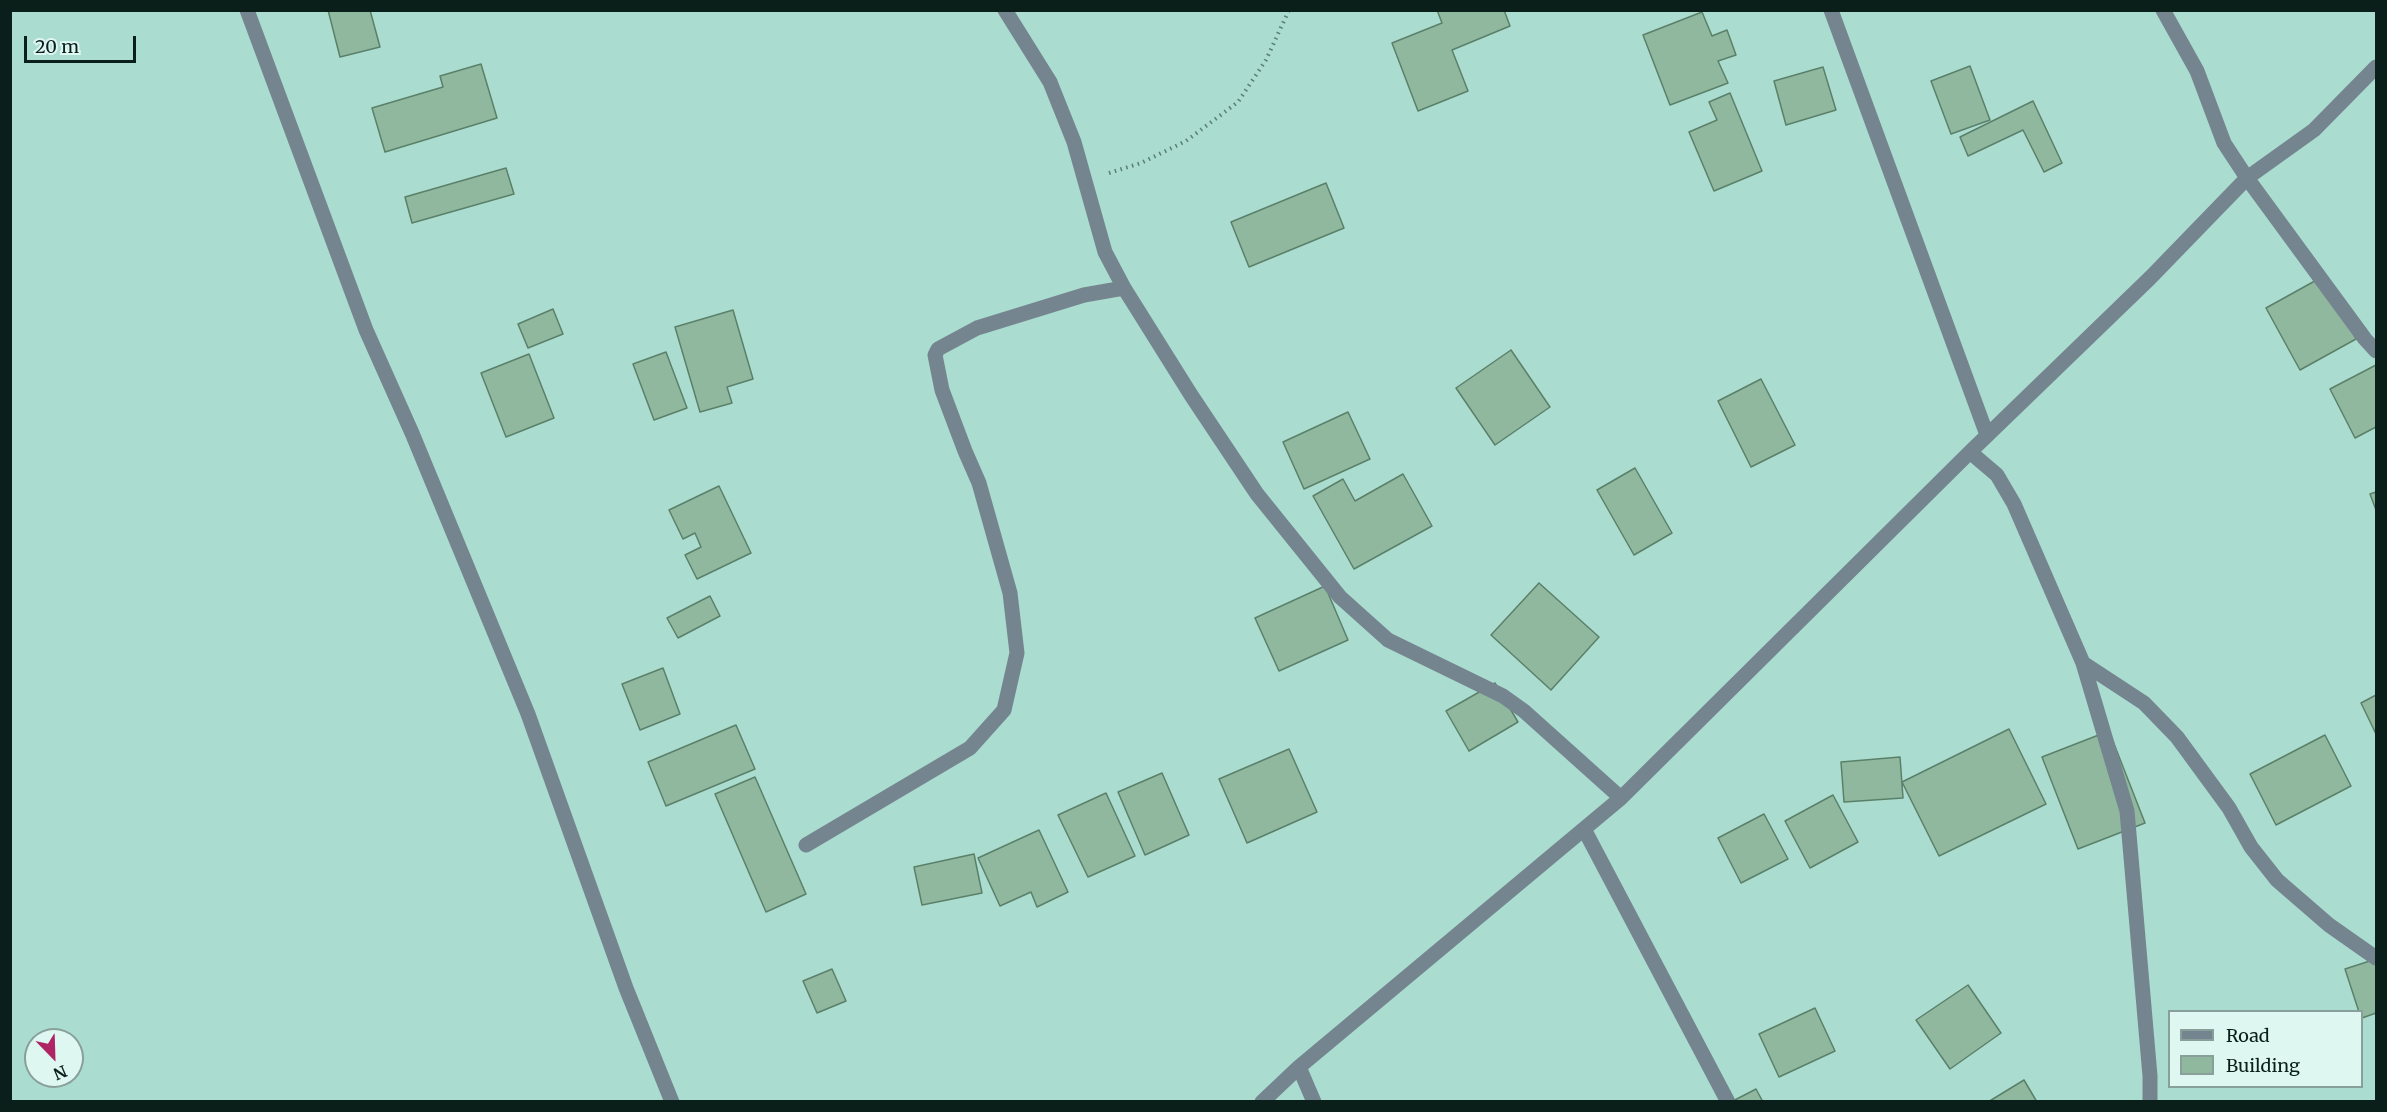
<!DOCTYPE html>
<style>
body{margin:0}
#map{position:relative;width:2387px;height:1112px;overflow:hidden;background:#aadccf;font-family:Merriweather,serif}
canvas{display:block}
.frame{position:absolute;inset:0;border:12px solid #0a1e1a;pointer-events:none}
.legend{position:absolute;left:2168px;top:1010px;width:195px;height:78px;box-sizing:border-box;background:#def7f0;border:2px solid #89a09a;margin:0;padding:8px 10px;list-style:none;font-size:18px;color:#0a1e1a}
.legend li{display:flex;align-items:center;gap:12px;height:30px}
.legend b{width:30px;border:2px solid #89a09a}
.north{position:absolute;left:24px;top:1028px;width:60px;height:60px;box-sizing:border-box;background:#def7f0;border:2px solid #89a09a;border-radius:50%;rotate:157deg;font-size:16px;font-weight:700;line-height:24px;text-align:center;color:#0a1e1a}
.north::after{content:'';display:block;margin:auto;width:21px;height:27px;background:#ae2465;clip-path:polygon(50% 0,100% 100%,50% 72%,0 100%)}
.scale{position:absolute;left:24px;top:36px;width:112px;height:27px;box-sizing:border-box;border:3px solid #0a1e1a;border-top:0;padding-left:8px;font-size:18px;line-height:21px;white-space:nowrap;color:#0a1e1a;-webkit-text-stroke:4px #def7f0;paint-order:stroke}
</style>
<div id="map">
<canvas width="2387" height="1112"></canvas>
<div class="frame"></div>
<ul class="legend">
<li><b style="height:8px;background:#758590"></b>Road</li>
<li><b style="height:16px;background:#90b89f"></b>Building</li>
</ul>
<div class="north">N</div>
<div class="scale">20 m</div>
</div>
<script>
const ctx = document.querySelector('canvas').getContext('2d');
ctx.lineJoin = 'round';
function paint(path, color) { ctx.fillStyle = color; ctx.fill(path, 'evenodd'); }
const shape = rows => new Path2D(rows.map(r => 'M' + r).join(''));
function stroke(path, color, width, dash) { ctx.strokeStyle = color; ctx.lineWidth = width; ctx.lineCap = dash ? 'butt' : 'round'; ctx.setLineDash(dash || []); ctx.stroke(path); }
const building = shape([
 [328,10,370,10,380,47,340,57,328,10],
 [1437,10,1504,10,1510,26,1452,50,1468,91,1418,111,1392,43,1442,23,1437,10],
 [1702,12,1712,36,1727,30,1736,55,1718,61,1728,83,1670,105,1643,35,1702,12],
 [481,64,497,118,385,152,372,108,443,87,440,76,481,64],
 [1970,66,1990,120,1951,134,1931,81,1970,66],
 [1823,67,1836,110,1786,125,1774,81,1823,67],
 [1730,93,1762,171,1714,191,1689,132,1717,120,1709,102,1730,93],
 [2033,101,2062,163,2044,172,2023,130,1968,156,1960,137,2033,101],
 [506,168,514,194,412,223,405,197,506,168],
 [1326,183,1344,228,1249,267,1231,222,1326,183],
 [2322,277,2356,339,2300,370,2266,308,2322,277],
 [553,309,563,334,528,348,518,324,553,309],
 [733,310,753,379,727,387,732,403,700,412,675,327,733,310],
 [1511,350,1550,407,1495,445,1456,388,1511,350],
 [666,352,687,408,654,420,633,364,666,352],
 [529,354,554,418,506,437,481,373,529,354],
 [2376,365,2376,427,2355,438,2330,389,2376,365],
 [1761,379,1795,445,1751,467,1718,401,1761,379],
 [1348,412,1370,459,1304,489,1283,442,1348,412],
 [1635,468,1672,533,1634,555,1597,490,1635,468],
 [1403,474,1432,526,1354,569,1313,496,1343,479,1355,501,1403,474],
 [719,486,751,553,697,579,685,555,701,547,695,533,683,539,669,510,719,486],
 [2376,492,2376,510,2370,494,2376,492],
 [1539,583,1599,637,1551,690,1491,635,1539,583],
 [1325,586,1348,640,1279,671,1255,618,1325,586],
 [710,596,720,616,678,638,667,618,710,596],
 [663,668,680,714,640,730,622,684,663,668],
 [1495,683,1518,722,1469,751,1446,711,1495,683],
 [2376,695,2376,734,2361,703,2376,695],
 [736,725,755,769,666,806,648,762,736,725],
 [2009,729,2046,804,1939,856,1902,782,2009,729],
 [2109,731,2145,823,2078,849,2042,757,2109,731],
 [2325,735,2351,786,2276,825,2250,774,2325,735],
 [1289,749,1317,812,1247,843,1219,779,1289,749],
 [1900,757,1903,798,1844,802,1841,762,1900,757],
 [1162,773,1189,835,1145,855,1118,792,1162,773],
 [755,777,806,894,766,912,715,794,755,777],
 [1106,793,1135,856,1088,877,1058,815,1106,793],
 [1833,795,1858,842,1810,868,1785,821,1833,795],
 [1764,814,1788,859,1741,883,1718,838,1764,814],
 [1039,830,1068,892,1037,907,1031,892,1000,906,978,858,1039,830],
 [974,854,982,893,922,905,914,867,974,854],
 [2376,959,2376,1013,2362,1018,2362,1012,2359,1012,2345,969,2376,959],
 [832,969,846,1001,817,1013,803,981,832,969],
 [1968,985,2001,1033,1950,1069,1916,1020,1968,985],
 [1815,1008,1835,1051,1779,1077,1759,1034,1815,1008],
 [2024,1080,2037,1102,1988,1102,2024,1080],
 [1756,1089,1763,1102,1731,1102,1756,1089]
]);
const path = shape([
 [1109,173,1141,163,1186,141,1238,102,1266,60,1289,10]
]);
const street = shape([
 [247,10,366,330,412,433,528,714,626,988,672,1102],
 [1005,10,1050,82,1074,142,1105,252,1124,288,1191,395,1257,494,1340,597,1388,640,1503,696,1524,711,1621,798],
 [1831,10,1987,435],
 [2163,10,2197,71,2224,143,2247,178,2365,339,2376,351],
 [1970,452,1997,475,2014,504,2083,663,2127,811,2150,1076,2150,1102],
 [2083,663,2144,703,2177,737,2229,808,2251,847,2277,880,2329,925,2376,958],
 [1584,829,1728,1102],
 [806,845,970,748,1004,710,1017,653,1010,593,979,483,965,451,942,390,935,355,938,349,977,328,1084,295,1124,288],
 [1299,1067,1314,1102],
 [1262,1102,1299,1067,1621,798,1970,452,2150,278,2247,178,2314,130,2376,67]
]);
paint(building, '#90b89f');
stroke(building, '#5b806a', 1.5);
stroke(path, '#5a7e75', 4, [1.5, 4.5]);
stroke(street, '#758590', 15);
</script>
